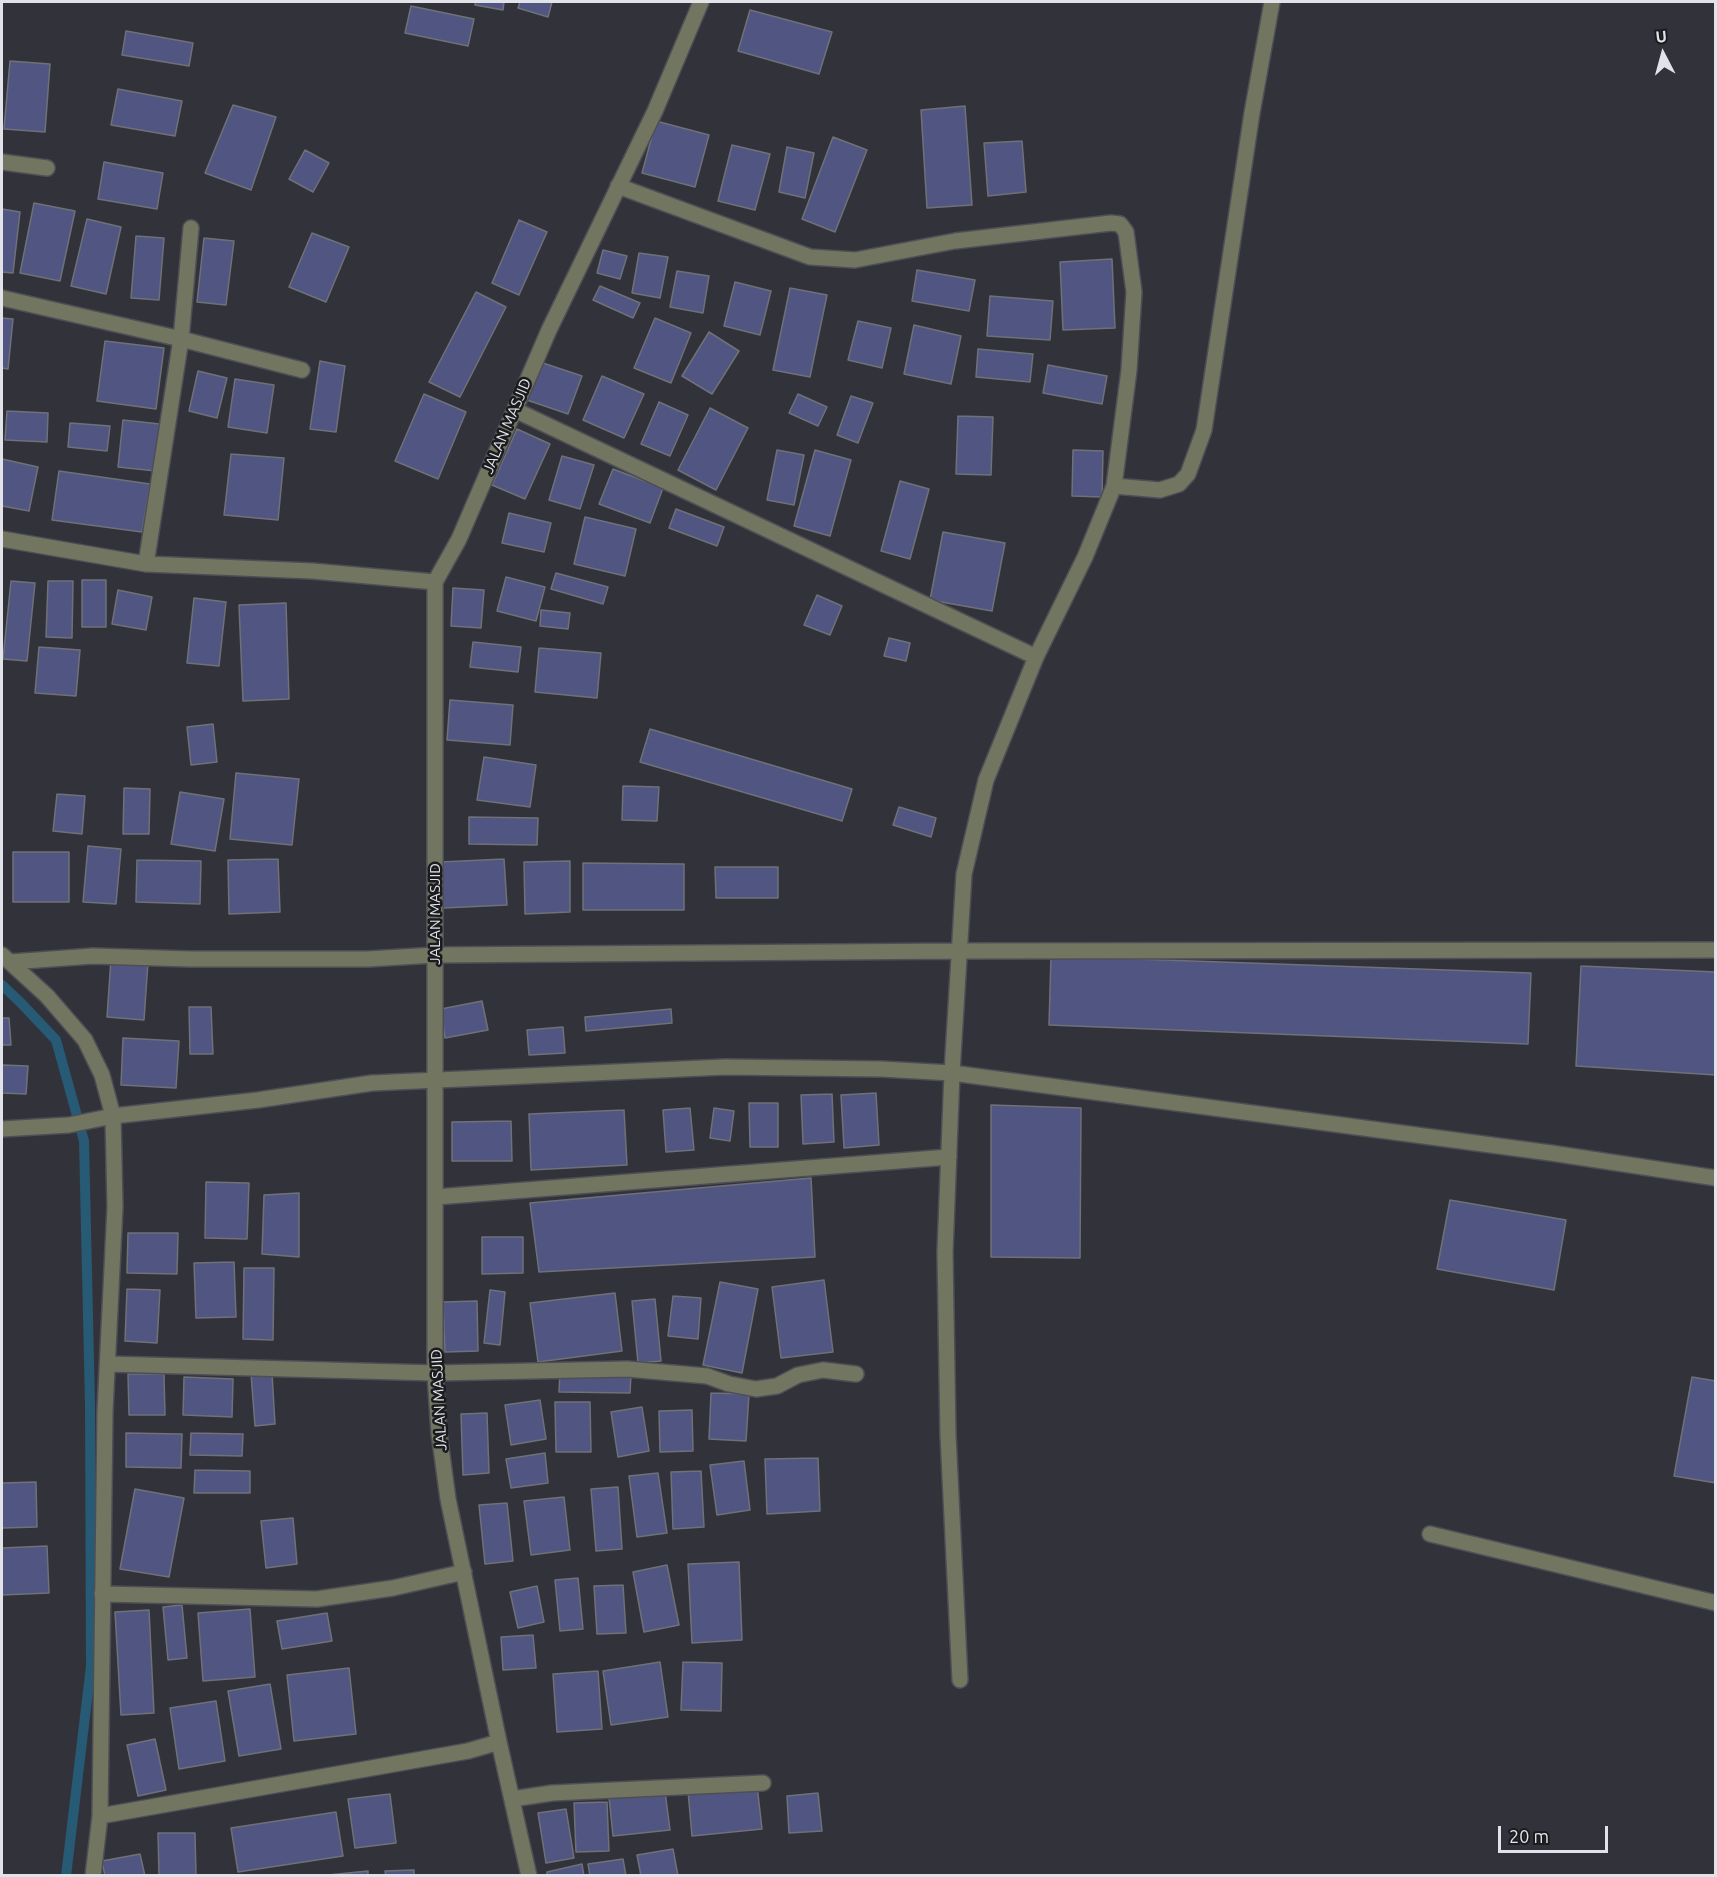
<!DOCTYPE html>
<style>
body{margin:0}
#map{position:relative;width:1717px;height:1877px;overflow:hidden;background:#32333a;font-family:Ubuntu,sans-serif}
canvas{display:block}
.frame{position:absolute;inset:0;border:3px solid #e2e3e8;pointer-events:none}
.north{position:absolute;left:1633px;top:24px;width:60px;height:60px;-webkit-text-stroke:4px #1a1b1e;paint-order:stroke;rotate:354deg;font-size:16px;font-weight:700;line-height:24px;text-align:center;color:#e2e3e8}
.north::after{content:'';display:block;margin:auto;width:21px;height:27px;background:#e2e3e8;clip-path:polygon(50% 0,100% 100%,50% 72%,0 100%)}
.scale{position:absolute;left:1498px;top:1826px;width:110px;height:27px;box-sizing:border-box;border:3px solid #e2e3e8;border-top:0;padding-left:8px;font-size:18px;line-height:21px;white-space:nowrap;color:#e2e3e8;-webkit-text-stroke:4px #1a1b1e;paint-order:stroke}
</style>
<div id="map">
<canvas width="1717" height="1877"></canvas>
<div class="frame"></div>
<div class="north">U</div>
<div class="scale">20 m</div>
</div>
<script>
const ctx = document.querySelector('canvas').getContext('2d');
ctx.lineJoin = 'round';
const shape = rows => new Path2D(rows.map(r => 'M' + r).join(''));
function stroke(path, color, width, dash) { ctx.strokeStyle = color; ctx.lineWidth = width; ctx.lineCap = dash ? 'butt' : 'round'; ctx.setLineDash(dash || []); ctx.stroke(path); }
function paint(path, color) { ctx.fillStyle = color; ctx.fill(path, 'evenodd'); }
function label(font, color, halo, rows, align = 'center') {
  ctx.font = font + ' Ubuntu,sans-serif'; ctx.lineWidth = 5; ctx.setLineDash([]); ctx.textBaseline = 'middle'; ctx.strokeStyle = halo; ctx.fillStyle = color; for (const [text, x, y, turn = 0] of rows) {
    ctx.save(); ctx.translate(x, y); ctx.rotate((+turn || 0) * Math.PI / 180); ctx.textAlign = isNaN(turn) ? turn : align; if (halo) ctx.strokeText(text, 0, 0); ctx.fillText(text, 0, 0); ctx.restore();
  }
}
const stream = shape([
 [2,985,20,1002,56,1040,84,1141,90,1404,91,1666,66,1876]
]);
const building = shape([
 [475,2,504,2,503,10,475,5,475,2],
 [520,2,552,2,548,17,518,8,520,2],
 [411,6,474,19,468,46,405,33,411,6],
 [750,10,832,32,819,74,738,51,750,10],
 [126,31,193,43,189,66,122,55,126,31],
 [10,61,50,64,45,132,4,129,10,61],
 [118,89,182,101,175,136,111,125,118,89],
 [233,105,276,117,251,190,205,173,233,105],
 [965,106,972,205,927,208,921,110,965,106],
 [656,121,709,135,695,187,642,173,656,121],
 [833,137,867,150,835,232,802,219,833,137],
 [1022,141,1026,192,988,196,984,143,1022,141],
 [732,145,770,154,755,210,718,201,732,145],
 [787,147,814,153,805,198,779,192,787,147],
 [305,150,329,163,313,192,289,179,305,150],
 [104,162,163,173,157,209,98,199,104,162],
 [34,203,75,211,60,281,20,273,34,203],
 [2,209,20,212,13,273,2,272,2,209],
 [87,219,121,227,106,294,71,286,87,219],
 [519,220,547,232,519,295,492,283,519,220],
 [312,233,349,247,326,302,289,287,312,233],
 [136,236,164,238,159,300,131,298,136,236],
 [204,238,234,241,226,305,197,302,204,238],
 [603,250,627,256,620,279,597,273,603,250],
 [639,253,668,257,660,298,632,293,639,253],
 [1112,259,1115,328,1063,330,1060,262,1112,259],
 [917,270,975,280,969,311,912,301,917,270],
 [677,271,709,276,703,313,670,307,677,271],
 [735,282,771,291,760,335,724,326,735,282],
 [600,286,640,303,633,318,593,300,600,286],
 [790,288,827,295,810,377,773,370,790,288],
 [476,292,506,307,460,397,429,382,476,292],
 [990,296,1053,301,1050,340,987,336,990,296],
 [2,318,13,319,8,369,2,368,2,318],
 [655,318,691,333,671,383,634,368,655,318],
 [858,321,891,328,882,368,848,360,858,321],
 [914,325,961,336,951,384,904,374,914,325],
 [709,332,739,351,712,394,682,376,709,332],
 [105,341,164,348,156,409,97,401,105,341],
 [978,349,1033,354,1030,382,976,377,978,349],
 [320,361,345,366,336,432,310,429,320,361],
 [540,362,582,376,568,414,527,400,540,362],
 [1048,365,1107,376,1102,404,1043,393,1048,365],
 [198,371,227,378,217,418,189,411,198,371],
 [602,376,644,394,624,438,583,420,602,376],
 [235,379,274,385,267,433,228,427,235,379],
 [424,394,466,412,438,479,395,461,424,394],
 [798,394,827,407,818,426,789,413,798,394],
 [851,396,873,403,858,443,837,435,851,396],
 [659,402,688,415,670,456,641,444,659,402],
 [710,408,748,428,716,490,678,470,710,408],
 [7,411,48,413,47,442,5,440,7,411],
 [958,416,993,417,991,475,956,474,958,416],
 [123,420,160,424,156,471,118,467,123,420],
 [70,423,110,426,107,451,68,447,70,423],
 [517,429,550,444,525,499,492,485,517,429],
 [777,450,804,455,794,505,767,500,777,450],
 [815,450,851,460,830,536,794,526,815,450],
 [1073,450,1103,451,1102,497,1072,496,1073,450],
 [231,454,284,458,278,520,224,515,231,454],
 [562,456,594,465,580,509,549,500,562,456],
 [2,459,38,467,29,511,2,506,2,459],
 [613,469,663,488,650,523,599,504,613,469],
 [59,471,150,484,142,532,52,520,59,471],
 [900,481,929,489,910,559,881,551,900,481],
 [676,509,724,527,717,546,669,528,676,509],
 [509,513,551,523,544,552,502,543,509,513],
 [585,517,636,529,625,576,574,564,585,517],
 [943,532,1005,543,992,611,930,600,943,532],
 [556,573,608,587,603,604,551,589,556,573],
 [506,577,545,587,536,621,497,611,506,577],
 [82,580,106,580,106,627,82,627,82,580],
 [11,581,35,583,27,661,3,659,11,581],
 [48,581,73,581,72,638,46,637,48,581],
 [453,588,484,590,481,628,451,626,453,588],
 [118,590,152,597,146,630,112,624,118,590],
 [817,595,842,606,830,635,804,625,817,595],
 [194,598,226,602,219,666,187,663,194,598],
 [286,603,289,699,243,701,239,605,286,603],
 [541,610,570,613,568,629,540,626,541,610],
 [889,638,910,643,906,661,884,656,889,638],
 [473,642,521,647,518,672,470,667,473,642],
 [39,647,80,650,76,696,35,693,39,647],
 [539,648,601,653,597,698,535,692,539,648],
 [450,700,513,705,510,745,447,740,450,700],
 [213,724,217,762,191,765,187,727,213,724],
 [650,729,852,789,842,821,640,762,650,729],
 [484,757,536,765,530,807,477,800,484,757],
 [236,773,299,779,292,845,230,839,236,773],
 [623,786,659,787,657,821,622,820,623,786],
 [124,788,150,789,149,834,123,834,124,788],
 [180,792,224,799,215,851,171,844,180,792],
 [57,794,85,796,82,834,53,831,57,794],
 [899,807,936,818,931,837,893,825,899,807],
 [469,817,538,818,537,845,469,844,469,817],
 [88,846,121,849,116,904,83,902,88,846],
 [13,852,69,852,69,902,13,902,13,852],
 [278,859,280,912,229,914,228,860,278,859],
 [504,859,507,905,443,908,441,862,504,859],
 [137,860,201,861,200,904,136,902,137,860],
 [570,861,570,912,525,914,524,862,570,861],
 [583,863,684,864,684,910,583,910,583,863],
 [715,867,778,867,778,898,716,898,715,867],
 [1051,956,1531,973,1528,1044,1049,1025,1051,956],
 [111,959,148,962,144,1020,107,1017,111,959],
 [1581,966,1716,972,1716,1075,1576,1066,1581,966],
 [482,1001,488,1030,445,1038,441,1009,482,1001],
 [189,1007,211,1007,213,1054,190,1054,189,1007],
 [671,1009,672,1023,586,1031,585,1017,671,1009],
 [2,1018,9,1018,11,1045,2,1045,2,1018],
 [563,1027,565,1053,529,1055,527,1030,563,1027],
 [123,1038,179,1041,176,1088,121,1085,123,1038],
 [2,1065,28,1066,26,1094,2,1093,2,1065],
 [876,1093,879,1145,844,1148,841,1095,876,1093],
 [832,1094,834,1142,803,1144,801,1095,832,1094],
 [749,1103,778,1103,778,1147,750,1147,749,1103],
 [991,1105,1081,1108,1080,1258,991,1257,991,1105],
 [690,1108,694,1150,666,1152,663,1110,690,1108],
 [714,1108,734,1111,730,1141,710,1138,714,1108],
 [624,1110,627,1165,531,1170,529,1114,624,1110],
 [511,1121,512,1161,452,1161,452,1122,511,1121],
 [811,1178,815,1257,539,1272,530,1203,811,1178],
 [206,1182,249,1183,247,1239,205,1238,206,1182],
 [299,1193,299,1257,262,1254,264,1195,299,1193],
 [1450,1200,1566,1220,1554,1290,1437,1269,1450,1200],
 [128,1233,178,1233,177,1274,127,1273,128,1233],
 [482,1237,523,1237,523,1273,482,1274,482,1237],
 [234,1262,236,1317,196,1318,194,1263,234,1262],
 [244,1268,274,1268,273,1340,243,1339,244,1268],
 [824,1280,833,1352,781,1358,772,1287,824,1280],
 [720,1282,758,1289,742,1373,703,1365,720,1282],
 [127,1289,160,1290,157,1343,125,1341,127,1289],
 [490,1290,505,1292,500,1345,484,1343,490,1290],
 [615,1293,622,1351,538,1362,530,1303,615,1293],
 [673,1296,701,1298,698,1339,668,1336,673,1296],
 [655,1299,661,1361,638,1363,632,1301,655,1299],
 [477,1301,478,1351,445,1352,443,1302,477,1301],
 [560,1372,631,1374,630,1393,559,1392,560,1372],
 [272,1373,275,1424,255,1426,251,1374,272,1373],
 [128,1374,164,1374,165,1415,129,1415,128,1374],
 [184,1377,233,1379,232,1417,183,1415,184,1377],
 [1692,1377,1716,1381,1716,1483,1674,1476,1692,1377],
 [711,1393,749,1394,746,1441,709,1439,711,1393],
 [540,1400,546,1439,511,1445,505,1405,540,1400],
 [555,1402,590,1402,591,1452,556,1452,555,1402],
 [642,1407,649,1451,618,1457,611,1412,642,1407],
 [692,1410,693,1451,660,1452,659,1411,692,1410],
 [487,1413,489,1473,463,1475,461,1414,487,1413],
 [126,1433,182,1434,181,1468,126,1467,126,1433],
 [191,1433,243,1434,242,1456,190,1455,191,1433],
 [545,1453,548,1483,511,1488,506,1459,545,1453],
 [818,1458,820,1511,767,1514,765,1459,818,1458],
 [744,1461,750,1510,717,1515,710,1465,744,1461],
 [195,1470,250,1471,250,1493,194,1493,195,1470],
 [701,1471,704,1527,673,1529,671,1472,701,1471],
 [658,1473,667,1533,637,1537,629,1476,658,1473],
 [36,1482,37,1527,2,1528,2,1483,36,1482],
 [618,1487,622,1549,596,1551,591,1489,618,1487],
 [135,1489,184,1498,169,1577,120,1569,135,1489],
 [564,1497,570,1550,531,1555,524,1501,564,1497],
 [507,1503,513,1561,485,1564,479,1505,507,1503],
 [293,1518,297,1564,266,1568,261,1521,293,1518],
 [47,1546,49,1593,2,1595,2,1548,47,1546],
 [739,1562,742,1640,692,1643,688,1564,739,1562],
 [667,1565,679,1625,644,1632,633,1572,667,1565],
 [578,1578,583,1629,560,1631,555,1580,578,1578],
 [623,1585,626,1633,597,1634,594,1586,623,1585],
 [537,1586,544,1622,518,1628,510,1592,537,1586],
 [182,1605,187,1658,168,1660,163,1607,182,1605],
 [250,1609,255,1677,203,1681,198,1613,250,1609],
 [149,1610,154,1713,121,1715,115,1612,149,1610],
 [327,1613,332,1641,282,1649,277,1621,327,1613],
 [533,1635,536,1668,503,1670,501,1637,533,1635],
 [660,1662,668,1717,611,1725,603,1671,660,1662],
 [683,1662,722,1663,721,1711,681,1710,683,1662],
 [349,1668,356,1734,294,1741,287,1675,349,1668],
 [598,1671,602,1729,557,1732,553,1674,598,1671],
 [270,1684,281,1749,239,1756,228,1691,270,1684],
 [216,1701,225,1761,179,1769,170,1708,216,1701],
 [155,1739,166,1790,138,1796,127,1745,155,1739],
 [757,1785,762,1829,692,1836,688,1791,757,1785],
 [665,1791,670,1830,613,1836,609,1797,665,1791],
 [818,1793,822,1831,789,1833,787,1796,818,1793],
 [390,1794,396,1843,355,1848,348,1799,390,1794],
 [607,1802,609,1851,576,1852,574,1803,607,1802],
 [566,1809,574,1858,546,1863,538,1813,566,1809],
 [336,1812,343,1856,238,1872,231,1828,336,1812],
 [158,1833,195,1833,196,1876,159,1876,158,1833],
 [673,1849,678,1876,641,1876,637,1855,673,1849],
 [140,1854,145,1876,105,1876,102,1861,140,1854],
 [623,1859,626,1876,590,1876,588,1864,623,1859],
 [582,1864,584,1876,547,1876,547,1872,582,1864],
 [414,1870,414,1876,386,1876,385,1871,414,1870],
 [368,1871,368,1876,328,1876,328,1875,368,1871]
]);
const minor = shape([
 [2,162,47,168],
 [618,186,810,257,855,260,955,241,1111,223,1120,224,1126,232,1134,292,1129,370,1114,486],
 [2,298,181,339,191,228],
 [515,410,1036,657],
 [2,539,146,564,312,571,435,582],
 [146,564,181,339,302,370],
 [2,955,47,996,85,1040,102,1075,113,1116,115,1207,105,1411,100,1816,93,1876],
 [10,962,93,956,190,959,368,959,435,955,959,951,1716,950],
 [2,1129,69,1125,113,1116,258,1100,372,1083,725,1067,881,1069,952,1073,1551,1153,1716,1178],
 [436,1197,949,1157],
 [108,1364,435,1373,627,1369,707,1376,729,1384,756,1389,777,1386,798,1375,823,1370,856,1374],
 [1430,1534,1716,1603],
 [102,1594,317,1599,393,1588,464,1572],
 [960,1680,948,1435,945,1252,952,1073,964,874,986,780,1036,657,1085,557,1114,486,1160,490,1179,484,1188,474,1204,430,1252,113,1272,2],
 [512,1799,552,1793,763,1783],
 [100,1816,468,1751,499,1742],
 [529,1876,499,1742,448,1499,439,1433,435,1373,435,582,459,539,549,330,655,111,701,2]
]);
const streetNames = [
 ["JALAN MASJID",507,426,-67],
 ["JALAN MASJID",435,914,-90],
 ["JALAN MASJID",439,1400,-93]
];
stroke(stream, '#275a75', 10);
paint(building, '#505681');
stroke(building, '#6f7179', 1.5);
stroke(minor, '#4e4f56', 18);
stroke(minor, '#727560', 15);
label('15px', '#e2e3e8', '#1a1b1e', streetNames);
</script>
